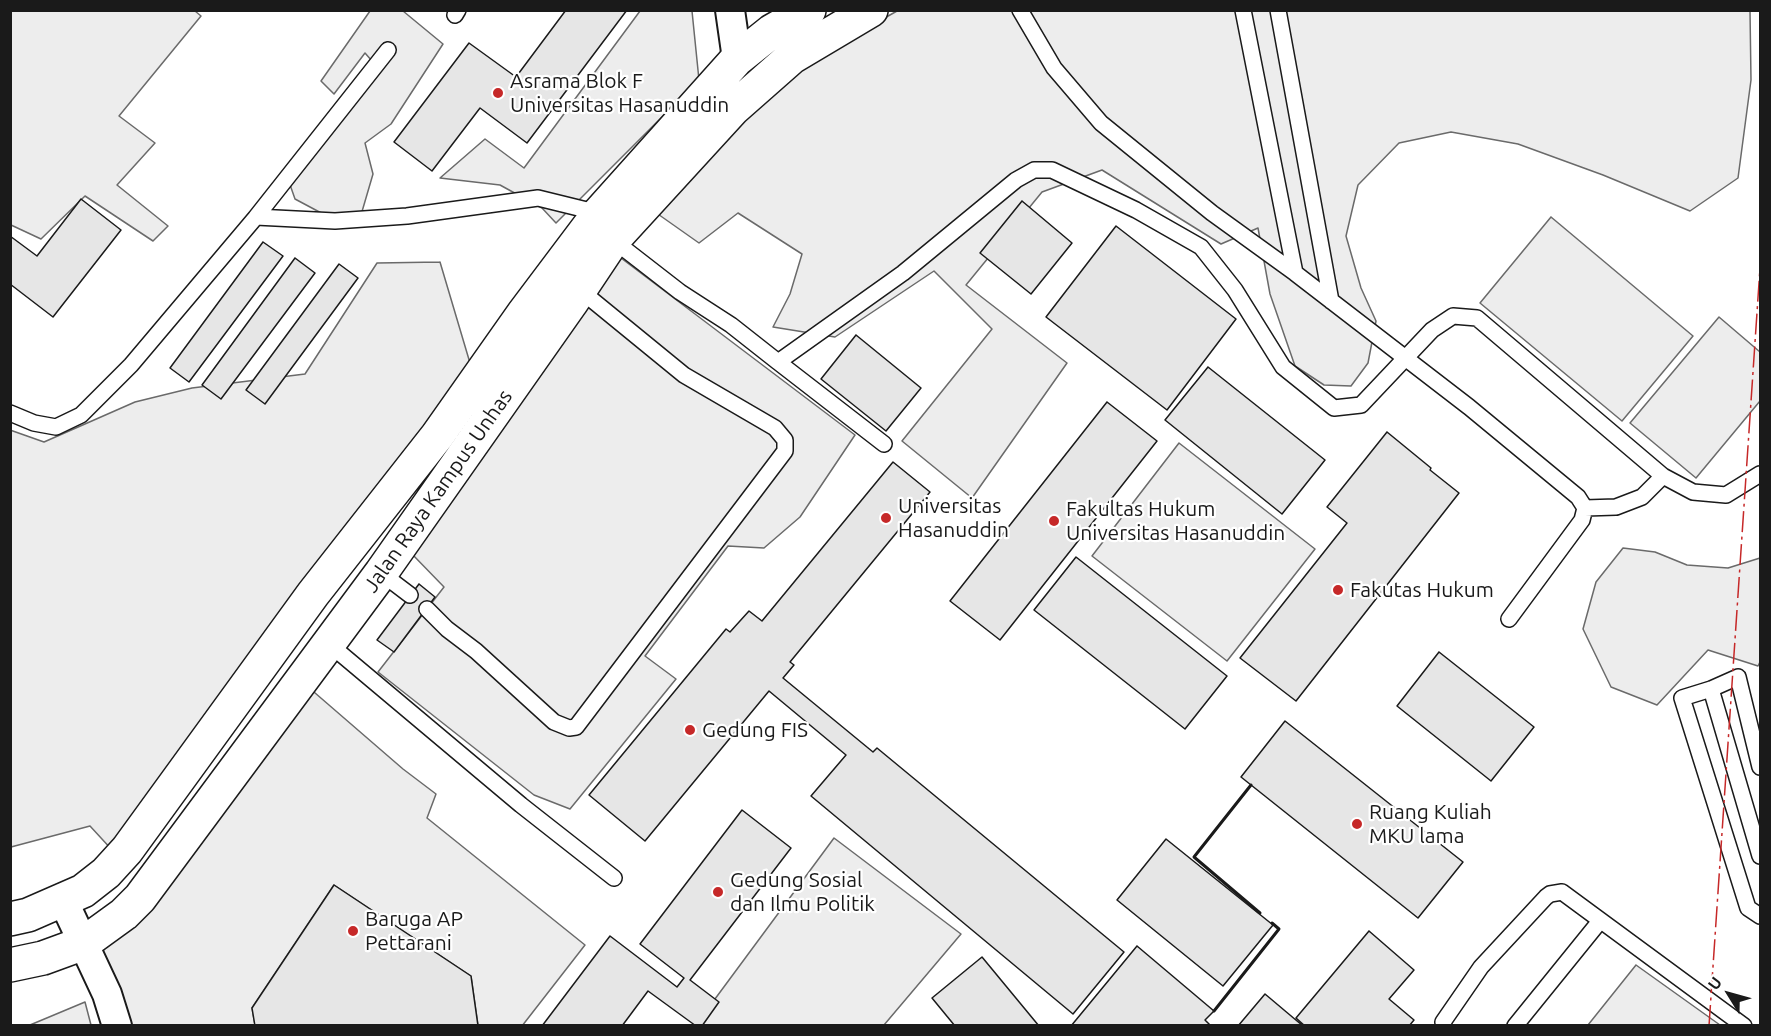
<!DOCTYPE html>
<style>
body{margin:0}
#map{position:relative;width:1771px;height:1036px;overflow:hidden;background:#fff;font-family:Ubuntu,sans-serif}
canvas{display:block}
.frame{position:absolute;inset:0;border:12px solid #1a1a1a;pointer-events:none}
.north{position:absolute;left:1699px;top:964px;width:60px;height:60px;-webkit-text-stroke:4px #fff;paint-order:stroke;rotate:307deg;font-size:16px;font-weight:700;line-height:24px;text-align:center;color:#1a1a1a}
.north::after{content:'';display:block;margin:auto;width:21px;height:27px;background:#1a1a1a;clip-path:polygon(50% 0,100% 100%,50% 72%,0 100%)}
</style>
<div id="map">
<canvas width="1771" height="1036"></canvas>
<div class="frame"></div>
<div class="north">U</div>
</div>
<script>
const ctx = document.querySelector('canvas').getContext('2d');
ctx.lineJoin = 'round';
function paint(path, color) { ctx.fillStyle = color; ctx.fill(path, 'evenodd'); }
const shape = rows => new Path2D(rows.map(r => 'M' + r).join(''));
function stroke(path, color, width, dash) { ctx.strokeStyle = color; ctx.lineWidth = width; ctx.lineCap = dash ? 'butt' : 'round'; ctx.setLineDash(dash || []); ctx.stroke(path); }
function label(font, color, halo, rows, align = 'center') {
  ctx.font = font + ' Ubuntu,sans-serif'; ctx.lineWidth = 4.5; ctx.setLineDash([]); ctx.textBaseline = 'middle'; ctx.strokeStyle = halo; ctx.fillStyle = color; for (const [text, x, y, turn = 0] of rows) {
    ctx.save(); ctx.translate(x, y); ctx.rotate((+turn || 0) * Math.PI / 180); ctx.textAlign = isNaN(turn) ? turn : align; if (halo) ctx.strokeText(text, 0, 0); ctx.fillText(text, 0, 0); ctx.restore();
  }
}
const green = shape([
 [11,11,195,11,201,16,119,116,155,143,117,185,168,226,153,241,85,196,41,239,11,225,11,11],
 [370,11,403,11,443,44,391,124,365,143,373,174,361,215,325,215,295,199,288,179,379,69,365,53,334,94,321,81,370,11],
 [640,11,692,11,699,80,556,223,542,208,500,185,440,178,485,139,524,168,640,11],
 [897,11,1750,11,1751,80,1738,178,1690,211,1603,175,1518,144,1451,132,1399,143,1358,185,1346,236,1361,288,1376,321,1368,363,1351,386,1324,385,1295,366,1270,294,1258,228,1221,244,1102,170,1042,192,966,285,1067,363,972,498,902,441,992,329,934,271,835,337,773,327,790,294,802,254,738,213,699,243,655,212,746,113,800,66,897,11],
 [1551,217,1693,336,1622,421,1480,303,1551,217],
 [617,255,855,435,800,517,764,548,728,546,645,656,676,679,570,809,534,795,378,672,444,587,411,553,617,255],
 [440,262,470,363,113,851,90,826,11,847,10,430,44,442,135,402,192,388,305,374,377,263,440,262],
 [1719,317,1760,352,1760,401,1696,478,1630,423,1719,317],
 [1179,443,1315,549,1227,661,1092,556,1179,443],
 [1623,548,1655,552,1687,565,1728,568,1760,558,1760,662,1758,666,1708,650,1657,705,1611,687,1583,629,1596,582,1623,548],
 [307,686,403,769,436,794,427,818,585,945,522,1026,478,1025,471,976,334,885,252,1008,255,1025,120,1025,95,953,307,686],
 [834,838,961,934,884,1025,695,1026,834,838],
 [1636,965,1720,1025,1588,1025,1636,965],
 [85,1002,91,1025,30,1025,85,1002]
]);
const building = shape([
 [566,10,627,10,527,143,480,108,432,171,394,142,469,43,516,77,566,10],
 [81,199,121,230,53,317,10,284,10,236,37,256,81,199],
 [1022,201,1072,243,1031,294,980,253,1022,201],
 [1116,226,1236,319,1167,410,1046,317,1116,226],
 [263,242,283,256,189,382,170,368,263,242],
 [295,258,315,273,221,399,202,385,295,258],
 [339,264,358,278,265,404,246,390,339,264],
 [856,335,921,388,886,431,821,379,856,335],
 [1208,367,1325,460,1282,514,1165,420,1208,367],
 [1107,402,1157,441,1000,640,950,601,1107,402],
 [1387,432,1431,468,1430,470,1459,493,1296,701,1240,658,1347,523,1327,507,1387,432],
 [893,462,930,492,790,662,794,665,783,678,873,752,877,748,1124,952,1073,1014,811,796,846,755,769,691,645,841,589,795,726,629,730,632,749,611,762,621,893,462],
 [1076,557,1227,676,1185,729,1034,610,1076,557],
 [419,584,435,597,394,652,377,640,419,584],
 [1439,652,1534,727,1491,781,1397,706,1439,652],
 [1285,721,1463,862,1418,918,1241,777,1285,721],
 [742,810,791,848,690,980,719,1002,702,1026,696,1026,648,991,622,1026,542,1026,610,936,677,987,684,978,640,944,742,810],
 [1166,839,1273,925,1223,986,1117,900,1166,839],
 [334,885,471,976,478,1026,255,1026,252,1008,334,885],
 [1369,931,1414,970,1389,999,1414,1020,1409,1026,1305,1026,1296,1018,1369,931],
 [1137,946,1214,1011,1205,1020,1211,1026,1071,1026,1137,946],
 [982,957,1039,1026,955,1026,932,998,982,957],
 [1265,994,1303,1026,1238,1026,1265,994]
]);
const service = shape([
 [1020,10,1054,68,1101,123,1212,213,1295,273,1469,407,1578,497,1585,508,1582,520,1509,619],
 [1243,10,1295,273],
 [1278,10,1331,301],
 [455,15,458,10],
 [256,217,388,50],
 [613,240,680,292,731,325,778,362,903,273,1016,180,1034,170,1052,170,1136,210,1201,247,1235,290,1283,367,1334,408,1361,405,1432,330,1453,316,1477,318,1663,476,1693,492,1726,495,1760,474],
 [778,362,884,444],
 [10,413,34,423,56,427,81,415,131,365,256,217,335,221,407,216,538,198,599,213],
 [1585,508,1616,507,1642,497,1663,476],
 [381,573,410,595],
 [427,609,447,629,476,651,554,722,569,728,576,727,785,451,785,440,775,428,684,375,580,290],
 [328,643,521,805,614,878],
 [1711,689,1760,856],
 [1760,767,1738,677,1711,689,1682,698,1748,908,1760,916],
 [1444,1026,1443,1022,1481,967,1546,897,1550,894,1562,892,1744,1026],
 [1515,1026,1600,921]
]);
const minor = shape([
 [730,10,737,59],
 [63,900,107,994,117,1026]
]);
const tertiary = shape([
 [10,919,28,915,83,891,106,873,127,850,313,594,437,436,523,314,599,213,737,59,772,31,809,10],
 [10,965,43,958,84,943,124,914,140,898,381,573,571,303,613,240,733,109,792,57,871,10]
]);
const wall = shape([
 [1251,785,1194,857,1260,913],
 [1214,1011,1279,929,1272,923]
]);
const power = shape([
 [1709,1026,1760,268]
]);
const markers = [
 [498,93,6,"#c62828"],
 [886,518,6,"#c62828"],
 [1054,521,6,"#c62828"],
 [1338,590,6,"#c62828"],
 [690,730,6,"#c62828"],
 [1357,824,6,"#c62828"],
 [718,892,6,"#c62828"],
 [353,931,6,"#c62828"]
];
const poiNames = [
 ["Asrama Blok F",510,81],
 ["Universitas Hasanuddin",510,105],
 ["Universitas",898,506],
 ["Hasanuddin",898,530],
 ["Fakultas Hukum",1066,509],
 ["Universitas Hasanuddin",1066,533],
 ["Fakutas Hukum",1350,590],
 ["Gedung FIS",702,730],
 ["Ruang Kuliah",1369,812],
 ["MKU lama",1369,836],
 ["Gedung Sosial",730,880],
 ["dan Ilmu Politik",730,904],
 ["Baruga AP",365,919],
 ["Pettarani",365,943]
];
const streetNames = [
 ["Jalan Raya Kampus Unhas",438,491,-55]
];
paint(green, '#ededed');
stroke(green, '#6a6a6a', 1.5);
paint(building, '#e6e6e6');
stroke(building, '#1a1a1a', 1.5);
stroke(service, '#1a1a1a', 18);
stroke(minor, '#1a1a1a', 32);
stroke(tertiary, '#1a1a1a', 36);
stroke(service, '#fff', 15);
stroke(minor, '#fff', 28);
stroke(tertiary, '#fff', 33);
stroke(wall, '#1a1a1a', 3);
stroke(power, '#c62828', 1.5, [21, 4.5, 3, 4.5]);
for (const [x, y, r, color] of markers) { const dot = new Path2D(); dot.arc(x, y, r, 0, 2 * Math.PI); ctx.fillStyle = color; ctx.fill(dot); stroke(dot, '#fff', 2); }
label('21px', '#1a1a1a', '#fff', poiNames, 'left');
label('21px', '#1a1a1a', '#fff', streetNames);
</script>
